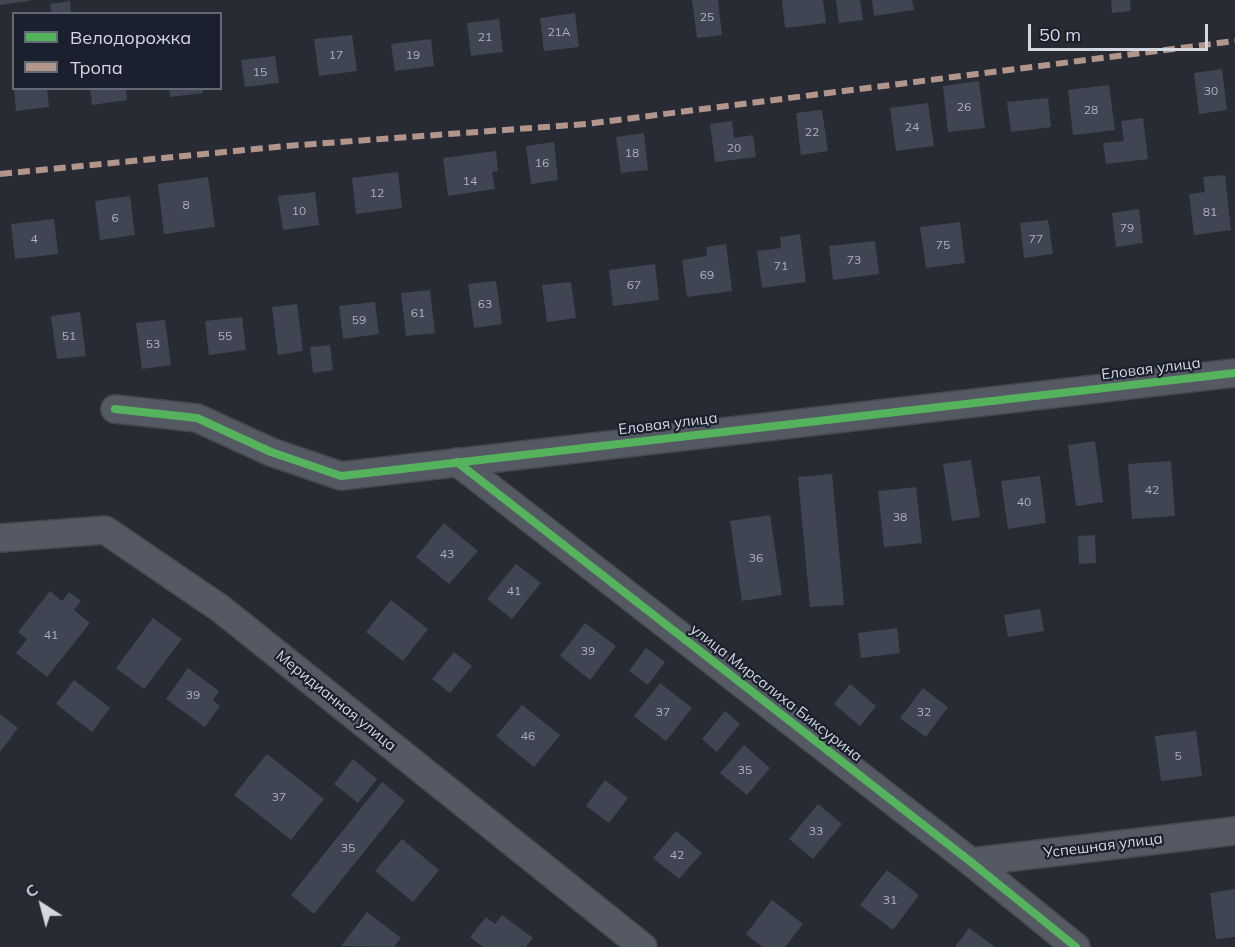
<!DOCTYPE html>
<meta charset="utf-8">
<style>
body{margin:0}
#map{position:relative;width:1235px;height:947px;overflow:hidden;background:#282b33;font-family:Mulish,sans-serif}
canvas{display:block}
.legend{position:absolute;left:12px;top:12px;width:210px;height:78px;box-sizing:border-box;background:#1a202e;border:2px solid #646976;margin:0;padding:8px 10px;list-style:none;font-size:18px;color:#d3d7e1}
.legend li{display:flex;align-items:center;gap:12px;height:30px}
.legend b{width:30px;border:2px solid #646976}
.north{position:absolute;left:12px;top:875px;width:60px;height:60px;-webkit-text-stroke:4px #1a202e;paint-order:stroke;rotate:324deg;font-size:16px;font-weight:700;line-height:24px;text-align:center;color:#d3d7e1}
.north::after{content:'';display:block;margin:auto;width:21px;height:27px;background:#d3d7e1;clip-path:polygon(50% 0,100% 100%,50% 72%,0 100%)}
.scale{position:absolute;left:1028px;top:24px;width:180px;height:27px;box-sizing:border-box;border:3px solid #d3d7e1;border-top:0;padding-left:8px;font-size:18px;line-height:21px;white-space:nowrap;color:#d3d7e1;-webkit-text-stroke:4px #1a202e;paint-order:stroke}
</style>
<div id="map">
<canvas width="1235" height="947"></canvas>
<ul class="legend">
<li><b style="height:8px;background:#56b35d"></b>Велодорожка</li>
<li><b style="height:8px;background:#b2968c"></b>Тропа</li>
</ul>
<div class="north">С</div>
<div class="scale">50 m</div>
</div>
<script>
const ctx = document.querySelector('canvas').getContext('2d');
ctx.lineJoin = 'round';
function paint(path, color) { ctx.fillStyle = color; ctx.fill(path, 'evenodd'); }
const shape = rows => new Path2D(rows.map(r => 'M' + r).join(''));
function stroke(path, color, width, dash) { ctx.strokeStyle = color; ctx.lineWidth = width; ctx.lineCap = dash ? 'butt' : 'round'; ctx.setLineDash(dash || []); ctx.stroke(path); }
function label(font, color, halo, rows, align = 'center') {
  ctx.font = font + ' Mulish,sans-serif'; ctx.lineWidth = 4.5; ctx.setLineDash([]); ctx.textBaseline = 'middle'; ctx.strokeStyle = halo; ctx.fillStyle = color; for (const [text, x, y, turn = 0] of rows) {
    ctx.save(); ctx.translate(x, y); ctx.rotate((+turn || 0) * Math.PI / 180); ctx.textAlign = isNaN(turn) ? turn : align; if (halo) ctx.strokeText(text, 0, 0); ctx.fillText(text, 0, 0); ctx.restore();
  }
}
const building = shape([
 [0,0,30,0,30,1,0,5],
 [692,0,718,0,722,35,697,38],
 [782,0,823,0,826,23,785,28],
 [836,0,860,0,863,20,839,23],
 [872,0,912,0,914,10,874,16],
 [1111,0,1130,0,1131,11,1112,13],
 [70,1,71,14,52,14,50,4],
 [575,13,579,47,544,51,540,18],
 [499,19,503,52,471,56,467,23],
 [352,35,357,71,319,76,314,39],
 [431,39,434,66,395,71,391,44],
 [275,56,279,83,245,87,241,60],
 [1222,69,1227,110,1199,114,1194,73],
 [979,81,985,128,948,132,943,86],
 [1109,85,1115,130,1073,135,1068,90],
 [14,88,47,88,49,107,16,111],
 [90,88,126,88,127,100,92,105],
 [169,88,203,88,203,93,170,97],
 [1048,98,1051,127,1011,132,1007,102],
 [928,103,934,146,896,151,890,108],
 [822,110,828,151,801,155,796,113],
 [1143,118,1148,159,1106,164,1103,143,1124,141,1121,121],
 [732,121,734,138,753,135,756,157,715,162,710,124],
 [644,133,648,170,621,173,616,137],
 [554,142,558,180,531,184,526,146],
 [496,151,498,171,492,172,495,189,448,196,443,158],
 [398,172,402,208,356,214,352,178],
 [1225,175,1231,230,1194,235,1189,194,1205,192,1203,177],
 [208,177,215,227,164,234,158,184],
 [315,192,319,225,283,230,278,196],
 [130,196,135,235,100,240,95,201],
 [1139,209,1143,243,1116,247,1112,213],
 [54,219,58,254,15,259,11,224],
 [1048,220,1053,254,1024,258,1020,223],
 [960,222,965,263,926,268,920,227],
 [800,234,806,282,762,288,757,251,781,248,780,237],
 [875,241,879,274,833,280,829,246],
 [726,244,732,291,687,297,682,260,707,256,706,247],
 [655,264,659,300,613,306,609,270],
 [496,281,502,324,474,328,468,284],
 [571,282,576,318,547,322,542,285],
 [430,290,435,333,406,336,401,293],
 [375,302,379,334,343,339,339,306],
 [297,304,303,351,278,355,272,307],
 [80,312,86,356,57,359,51,316],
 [242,317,246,350,209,355,205,321],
 [165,320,171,365,142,369,136,323],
 [330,345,333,370,313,373,310,347],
 [1095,441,1103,502,1076,506,1068,445],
 [971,460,980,517,952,521,943,464],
 [1171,461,1175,516,1132,519,1128,464],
 [832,474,844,605,810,607,798,477],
 [1040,476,1046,523,1008,529,1001,481],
 [916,487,922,543,884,547,878,491],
 [770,515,782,595,742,601,730,521],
 [444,523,478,551,449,584,416,557],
 [1095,535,1096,563,1079,564,1078,536],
 [516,564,541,583,512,619,487,599],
 [50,591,62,601,69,592,81,601,74,610,90,623,47,677,16,653,27,639,18,632],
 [391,600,428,629,403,661,366,632],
 [1040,609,1044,631,1008,637,1004,615],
 [153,618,182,639,144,689,116,668],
 [585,623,616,646,590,680,560,656],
 [897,628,900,653,861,658,858,633],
 [646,648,665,662,648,685,629,671],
 [454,652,472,666,450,693,432,679],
 [188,668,219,691,213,700,220,706,205,727,166,699],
 [74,680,110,708,92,732,56,704],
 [660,683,692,708,666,741,634,716],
 [850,684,876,706,860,726,834,704],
 [923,688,948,707,926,737,900,718],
 [522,705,560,735,534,767,496,736],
 [725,711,740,724,717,752,702,739],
 [0,714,18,728,0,752],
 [1196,731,1202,776,1161,781,1155,736],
 [744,745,770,768,747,795,720,773],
 [267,754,324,799,291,840,234,795],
 [353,759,377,779,358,803,334,784],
 [605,780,628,798,609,823,586,806],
 [382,782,405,801,314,914,291,895],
 [818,804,842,824,813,859,789,839],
 [676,831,702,853,679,879,653,858],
 [402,839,439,870,413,902,375,871],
 [887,870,919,895,893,930,860,905],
 [1235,889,1235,937,1216,939,1210,893],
 [772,900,803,924,785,947,762,947,746,934],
 [367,912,401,938,394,947,341,946],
 [502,915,533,938,526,947,483,947,470,937,486,917,495,924],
 [969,928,995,947,955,947]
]);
const minor = shape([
 [115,409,197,418,271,452,341,476,1235,373],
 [457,462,971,862,1076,947],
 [0,538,105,530,221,609,643,947],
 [971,862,1235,831]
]);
const quiet = shape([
 [0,174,286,146,586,124,1235,41]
]);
const cycleway = shape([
 [115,409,197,418,271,452,341,476,1235,373],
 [457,462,971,862,1076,947]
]);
const numberNames = [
 ["25",707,17],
 ["21А",559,32],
 ["21",485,37],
 ["17",336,55],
 ["19",413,55],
 ["15",260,72],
 ["30",1211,91],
 ["26",964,107],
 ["28",1091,110],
 ["24",912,127],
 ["22",812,132],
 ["20",734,148],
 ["18",632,153],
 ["16",542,163],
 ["14",470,181],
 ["12",377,193],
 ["8",186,205],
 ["10",299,211],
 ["81",1210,212],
 ["6",115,218],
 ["79",1127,228],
 ["4",34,239],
 ["77",1036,239],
 ["75",943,245],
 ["73",854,260],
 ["71",781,266],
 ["69",707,275],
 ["67",634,285],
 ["63",485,304],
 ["61",418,313],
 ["59",359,320],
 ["51",69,336],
 ["55",225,336],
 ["53",153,344],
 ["42",1152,490],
 ["40",1024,502],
 ["38",900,517],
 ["43",447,554],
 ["36",756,558],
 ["41",514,591],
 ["41",51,635],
 ["39",588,651],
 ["39",193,695],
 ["37",663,712],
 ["32",924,712],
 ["46",528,736],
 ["5",1178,756],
 ["35",745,770],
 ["37",279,797],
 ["33",816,831],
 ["35",348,848],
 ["42",677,855],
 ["31",890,900]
];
const streetNames = [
 ["Еловая улица",1151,369,-7],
 ["Еловая улица",668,424,-7],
 ["улица Мирсалиха Биксурина",776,693,38],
 ["Меридианная улица",336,701,39],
 ["Успешная улица",1103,846,-7]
];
paint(building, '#3f4553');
stroke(minor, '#44474e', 30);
stroke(minor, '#545963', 27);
stroke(quiet, '#b2968c', 6, [12, 6]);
stroke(cycleway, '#56b35d', 8);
label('12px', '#aeb2be', null, numberNames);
label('15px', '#d3d7e1', '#1a202e', streetNames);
</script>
